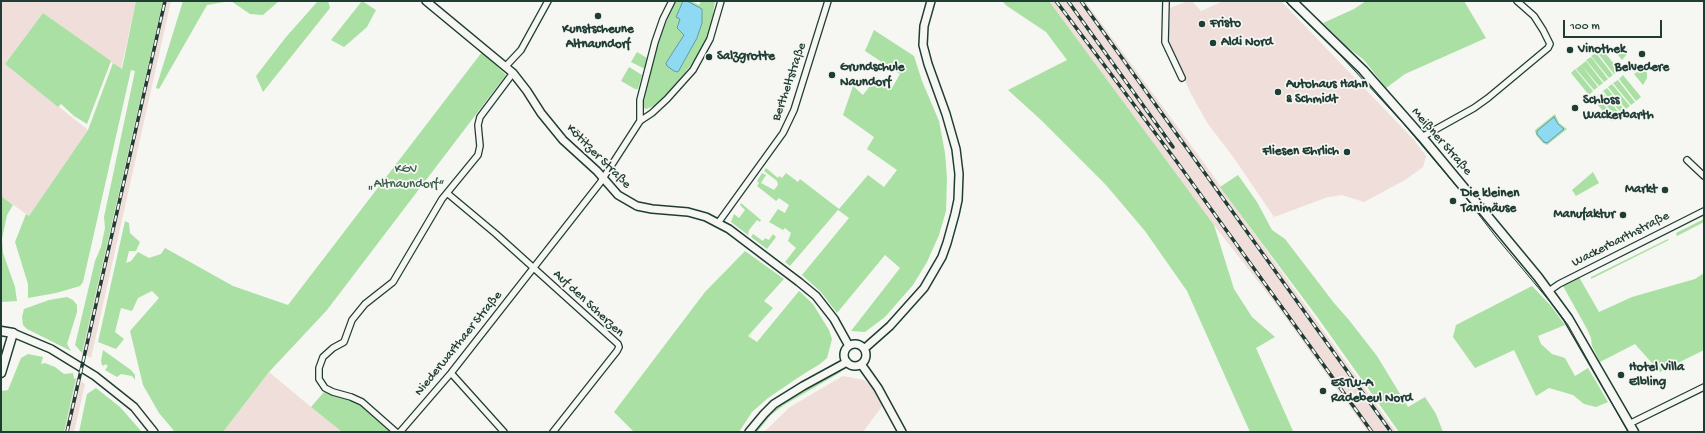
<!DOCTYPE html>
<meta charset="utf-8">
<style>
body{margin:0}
#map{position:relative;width:1705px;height:433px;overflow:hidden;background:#f6f6f2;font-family:"Gochi Hand",sans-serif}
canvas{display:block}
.frame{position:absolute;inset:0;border:2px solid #1f3d34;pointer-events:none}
.scale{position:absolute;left:1563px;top:20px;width:99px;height:18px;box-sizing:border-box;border:2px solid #1f3d34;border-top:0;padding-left:5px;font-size:12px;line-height:14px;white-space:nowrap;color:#1f3d34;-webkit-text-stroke:3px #f6f6f2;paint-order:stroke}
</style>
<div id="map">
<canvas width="1705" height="433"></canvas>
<div class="frame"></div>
<div class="scale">100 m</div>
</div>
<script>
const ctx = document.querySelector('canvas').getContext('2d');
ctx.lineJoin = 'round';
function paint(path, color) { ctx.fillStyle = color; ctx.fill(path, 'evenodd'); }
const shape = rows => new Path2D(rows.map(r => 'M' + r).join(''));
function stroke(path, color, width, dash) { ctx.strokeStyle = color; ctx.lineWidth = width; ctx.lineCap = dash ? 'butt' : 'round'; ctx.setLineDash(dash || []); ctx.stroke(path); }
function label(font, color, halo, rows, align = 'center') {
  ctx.font = font + ' "Gochi Hand",sans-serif'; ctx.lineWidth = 3.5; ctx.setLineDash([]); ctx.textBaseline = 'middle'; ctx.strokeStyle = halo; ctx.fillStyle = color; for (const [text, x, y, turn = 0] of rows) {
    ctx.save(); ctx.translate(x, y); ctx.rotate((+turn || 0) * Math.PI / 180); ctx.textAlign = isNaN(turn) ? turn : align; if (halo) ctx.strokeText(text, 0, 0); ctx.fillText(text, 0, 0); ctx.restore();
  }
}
const built = shape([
 [1,1,136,1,121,69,43,13,5,64,88,130,29,216,1,196],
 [163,1,171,1,91,358,82,353],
 [1049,1,1085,1,1204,163,1396,432,1368,432,1275,303,1214,225],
 [1188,1,1192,1,1201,11,1223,1,1281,1,1414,140,1426,156,1423,167,1405,180,1364,202,1342,195,1328,197,1274,217,1234,158,1208,124,1191,94,1168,43,1170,8],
 [269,372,311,407,342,432,223,432],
 [843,376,864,380,871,386,883,405,863,432,764,432,790,407],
 [76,378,85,384,74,432,64,432]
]);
const green = shape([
 [136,1,163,1,82,353,75,345,95,261,101,247,105,228,104,217,135,71,131,70,83,282,80,286,56,293,28,298,28,284,15,242,26,214,29,216,88,130,113,63,122,69],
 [183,1,257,1,258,2,279,1,263,15,250,14,231,1,207,5,159,89,156,88],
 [318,1,328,1,330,8,263,92,256,76,286,37],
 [362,1,376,10,367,27,344,47,331,40],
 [675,1,691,1,699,5,701,1,715,1,711,28,705,41,691,65,670,91,656,105,646,109,643,107,647,85,660,37],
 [1002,1,1049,1,1214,225,1234,289,1252,317,1275,337,1256,348,1293,431,1250,432,1187,291,1145,231,1106,185,1041,120,1008,90,1067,60,1046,32,1007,6],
 [1366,1,1464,1,1486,38,1405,74,1386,88,1364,60,1346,46,1323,23,1354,9],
 [43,13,111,61,87,124,74,116,61,104,58,107,5,64],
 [874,30,914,56,922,81,939,121,945,153,947,178,946,211,939,235,927,262,913,285,885,317,865,332,851,331,900,268,885,255,837,313,821,292,802,275,849,218,838,210,790,266,785,262,796,248,788,241,791,233,785,228,783,230,769,222,778,209,785,213,789,205,779,198,776,201,757,186,759,183,757,181,762,173,766,175,761,183,774,190,778,185,777,181,764,171,766,168,778,178,779,176,782,178,786,173,798,182,800,179,839,209,868,175,884,187,897,170,867,149,874,137,843,115,853,86,863,95,876,78,892,88,900,74,865,51],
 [1620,46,1628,49,1627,54,1622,60,1613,49],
 [1601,48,1619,70,1614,74,1597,52],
 [482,52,506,75,327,310,269,372,223,432,175,432,159,413,143,385,130,331,159,298,152,291,138,298,132,311,121,308,115,332,124,339,116,349,98,342,125,221,129,223,130,233,140,242,136,251,129,251,126,263,131,261,138,252,149,258,161,254,165,248,233,286,288,305],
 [637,52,647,58,645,69,631,62],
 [1596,53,1613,75,1609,78,1591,56],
 [1591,57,1608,79,1604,82,1586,60],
 [1586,61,1603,83,1599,86,1581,65],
 [1581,65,1598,87,1594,90,1576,69],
 [629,67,642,75,638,89,635,89,621,81],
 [1575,69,1593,91,1589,95,1571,73],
 [1640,70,1646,70,1647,73,1647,78,1643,85,1634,74],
 [1623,75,1641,97,1636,101,1619,79],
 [1618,80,1635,102,1631,105,1613,83],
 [1612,84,1630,106,1626,109,1608,87],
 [1607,88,1625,110,1621,113,1603,91],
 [1602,92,1620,114,1616,117,1598,95],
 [1597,96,1615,118,1611,121,1593,99],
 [1555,114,1559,123,1567,129,1547,145,1543,143,1536,135,1535,130],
 [1555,118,1558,124,1563,128,1538,131],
 [1593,172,1599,183,1576,196,1572,190],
 [1238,175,1257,202,1272,230,1285,239,1334,303,1349,320,1377,356,1408,407,1425,397,1436,414,1443,432,1399,432,1318,318,1220,187],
 [1,196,13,205,7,215,2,239,3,253,15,287,17,301,1,302],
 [741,203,761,220,760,222,757,220,749,230,748,235,731,222,734,214,739,218,745,210,740,205],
 [1704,219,1704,222,1677,236,1676,233],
 [753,234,763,241,765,238,769,240,773,234,776,237,767,249,751,237],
 [1668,239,1669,240,1591,279,1591,277],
 [745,251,784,279,764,301,773,308,748,336,757,342,799,291,813,304,829,330,832,339,827,358,820,364,802,375,768,398,752,412,739,432,634,432,614,412,705,292],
 [1704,273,1704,350,1660,372,1635,344,1600,362,1592,346,1591,338,1587,329,1563,286,1579,277,1599,312,1632,297,1695,279],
 [1532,286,1551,306,1565,325,1538,336,1541,344,1552,354,1565,358,1575,376,1588,368,1608,402,1596,407,1584,404,1573,395,1549,388,1536,396,1514,350,1475,368,1453,337,1456,325],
 [67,297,73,300,77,305,77,312,67,344,71,351,27,329,23,325,22,317,24,309,49,300],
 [103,350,131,370,135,375,135,380,132,376,121,374,117,377,105,370,108,366,105,364,104,366,102,365,101,361],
 [28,354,43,357,41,364,45,363,55,367,64,374,73,373,74,379,76,378,64,432,1,432,2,391,8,390,21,358],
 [839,370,841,372,784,405,771,415,757,432,754,432,770,413,783,403,794,395],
 [96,388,120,407,142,432,79,432,87,394],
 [324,392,359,403,391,432,342,432,311,407]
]);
const water = shape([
 [683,1,687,1,702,9,702,23,697,38,678,72,674,71,667,66,666,63,684,35,677,28,680,19,676,17,683,1],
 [1554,117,1558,124,1564,129,1547,143,1544,142,1537,134,1537,131,1554,117]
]);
const minor = shape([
 [1166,1,1165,42,1182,78],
 [506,66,521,50,548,1],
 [640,121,640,100,655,42,663,19,672,1],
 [1422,137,1474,108,1488,98,1548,48,1550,44,1543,30,1534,16,1517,1],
 [1687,160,1704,176],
 [447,193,496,234,618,344,619,347,617,351,553,432],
 [718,223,783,133,794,110,828,1],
 [1549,291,1559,284,1704,211],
 [451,373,504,432],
 [1629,424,1704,387],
 [396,432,362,402,351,397,333,392,325,388,319,379,319,368,323,357,333,348,344,342,352,320,365,304,393,282,442,199,478,155,480,146,478,125,480,117,513,73],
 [400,432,451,373,600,183,640,121,652,113,667,99,693,70,710,39,721,1]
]);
const tertiary = shape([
 [426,1,513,73,527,91,541,113,563,140,597,171,618,195,637,206,652,209,688,212,706,217,729,229,799,282,816,296,834,319,849,346],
 [13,333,51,349,95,376,134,407,154,432],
 '844 355a11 11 0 1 1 22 0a11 11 0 1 1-22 0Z',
 [864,349,890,326,924,288,942,257,947,243,955,214,958,200,959,174,956,149,946,114,928,64,923,45,924,26,931,1],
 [861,364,878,388,902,432],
 [749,432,764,414,774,404,803,386,847,362]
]);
const secondary = shape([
 [1292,1,1363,70,1422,137,1538,277,1568,318,1634,432],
 [1,331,13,333,1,373]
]);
const tram = shape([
 [1285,1,1342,57,1403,123,1463,194,1496,237,1556,309,1568,325,1628,432]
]);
const rail = shape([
 [1056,1,1177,162,1372,432],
 [1068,1,1173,147],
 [1081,1,1391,432],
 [67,432,165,1]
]);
const markers = [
 [598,16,4,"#1f3d34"],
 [1202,24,4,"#1f3d34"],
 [1213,43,4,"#1f3d34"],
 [1570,50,4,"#1f3d34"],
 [1642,54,4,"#1f3d34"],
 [709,57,4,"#1f3d34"],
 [832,75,4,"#1f3d34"],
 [1278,92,4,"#1f3d34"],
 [1575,108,4,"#1f3d34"],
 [1347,152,4,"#1f3d34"],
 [1665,190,4,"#1f3d34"],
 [1453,201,4,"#1f3d34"],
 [1623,215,4,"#1f3d34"],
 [1621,375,4,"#1f3d34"],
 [1323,391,4,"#1f3d34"]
];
const poiNames = [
 ["Fristo",1210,24],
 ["Kunstscheune",598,30,"center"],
 ["Altnaundorf",598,45,"center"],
 ["Aldi Nord",1221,43],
 ["Vinothek",1578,50],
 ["Salzgrotte",717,57],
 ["Grundschule",840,68],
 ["Naundorf",840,83],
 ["Belvedere",1642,68,"center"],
 ["Autohaus Hahn",1286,85],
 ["& Schmidt",1286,100],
 ["Schloss",1583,101],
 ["Wackerbarth",1583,116],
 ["Fliesen Ehrlich",1339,152,"right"],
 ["Markt",1657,190,"right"],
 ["Die kleinen",1461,194],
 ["Tanimäuse",1461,209],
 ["Manufaktur",1615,215,"right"],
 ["Hotel Villa",1629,368],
 ["Elbling",1629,383],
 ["ESTW-A",1331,384],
 ["Radebeul Nord",1331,399]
];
const streetNames = [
 ["Bertheltstraße",790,82,-71],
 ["Meißner Straße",1441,142,49],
 ["Kötitzer Straße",598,157,45],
 ["Wackerbarthstraße",1621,240,-27],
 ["Auf den Scherzen",588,304,43],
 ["Niederwarthaer Straße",459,344,-51]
];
const parkNames = [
 ["KGV",406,170],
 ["„Altnaundorf“",406,185]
];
paint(built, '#efded9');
paint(green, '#aae0a3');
paint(water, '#90d9f2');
stroke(water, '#639ba6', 1);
stroke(minor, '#1f3d34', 8);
stroke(tertiary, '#1f3d34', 10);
stroke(secondary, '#1f3d34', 11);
stroke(minor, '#f6f6f2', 5.5);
stroke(tertiary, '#f6f6f2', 7);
stroke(secondary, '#f6f6f2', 8);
stroke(tram, '#1f3d34', 1);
stroke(rail, '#1f3d34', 3.5);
stroke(rail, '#f6f6f2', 2, [6]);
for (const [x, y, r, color] of markers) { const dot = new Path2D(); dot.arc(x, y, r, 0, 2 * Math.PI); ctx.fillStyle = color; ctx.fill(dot); stroke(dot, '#f6f6f2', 1.5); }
label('bold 13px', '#1f3d34', '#f6f6f2', poiNames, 'left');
label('13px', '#1f3d34', '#f6f6f2', streetNames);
label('13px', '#3b5e4a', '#f6f6f2', parkNames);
</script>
